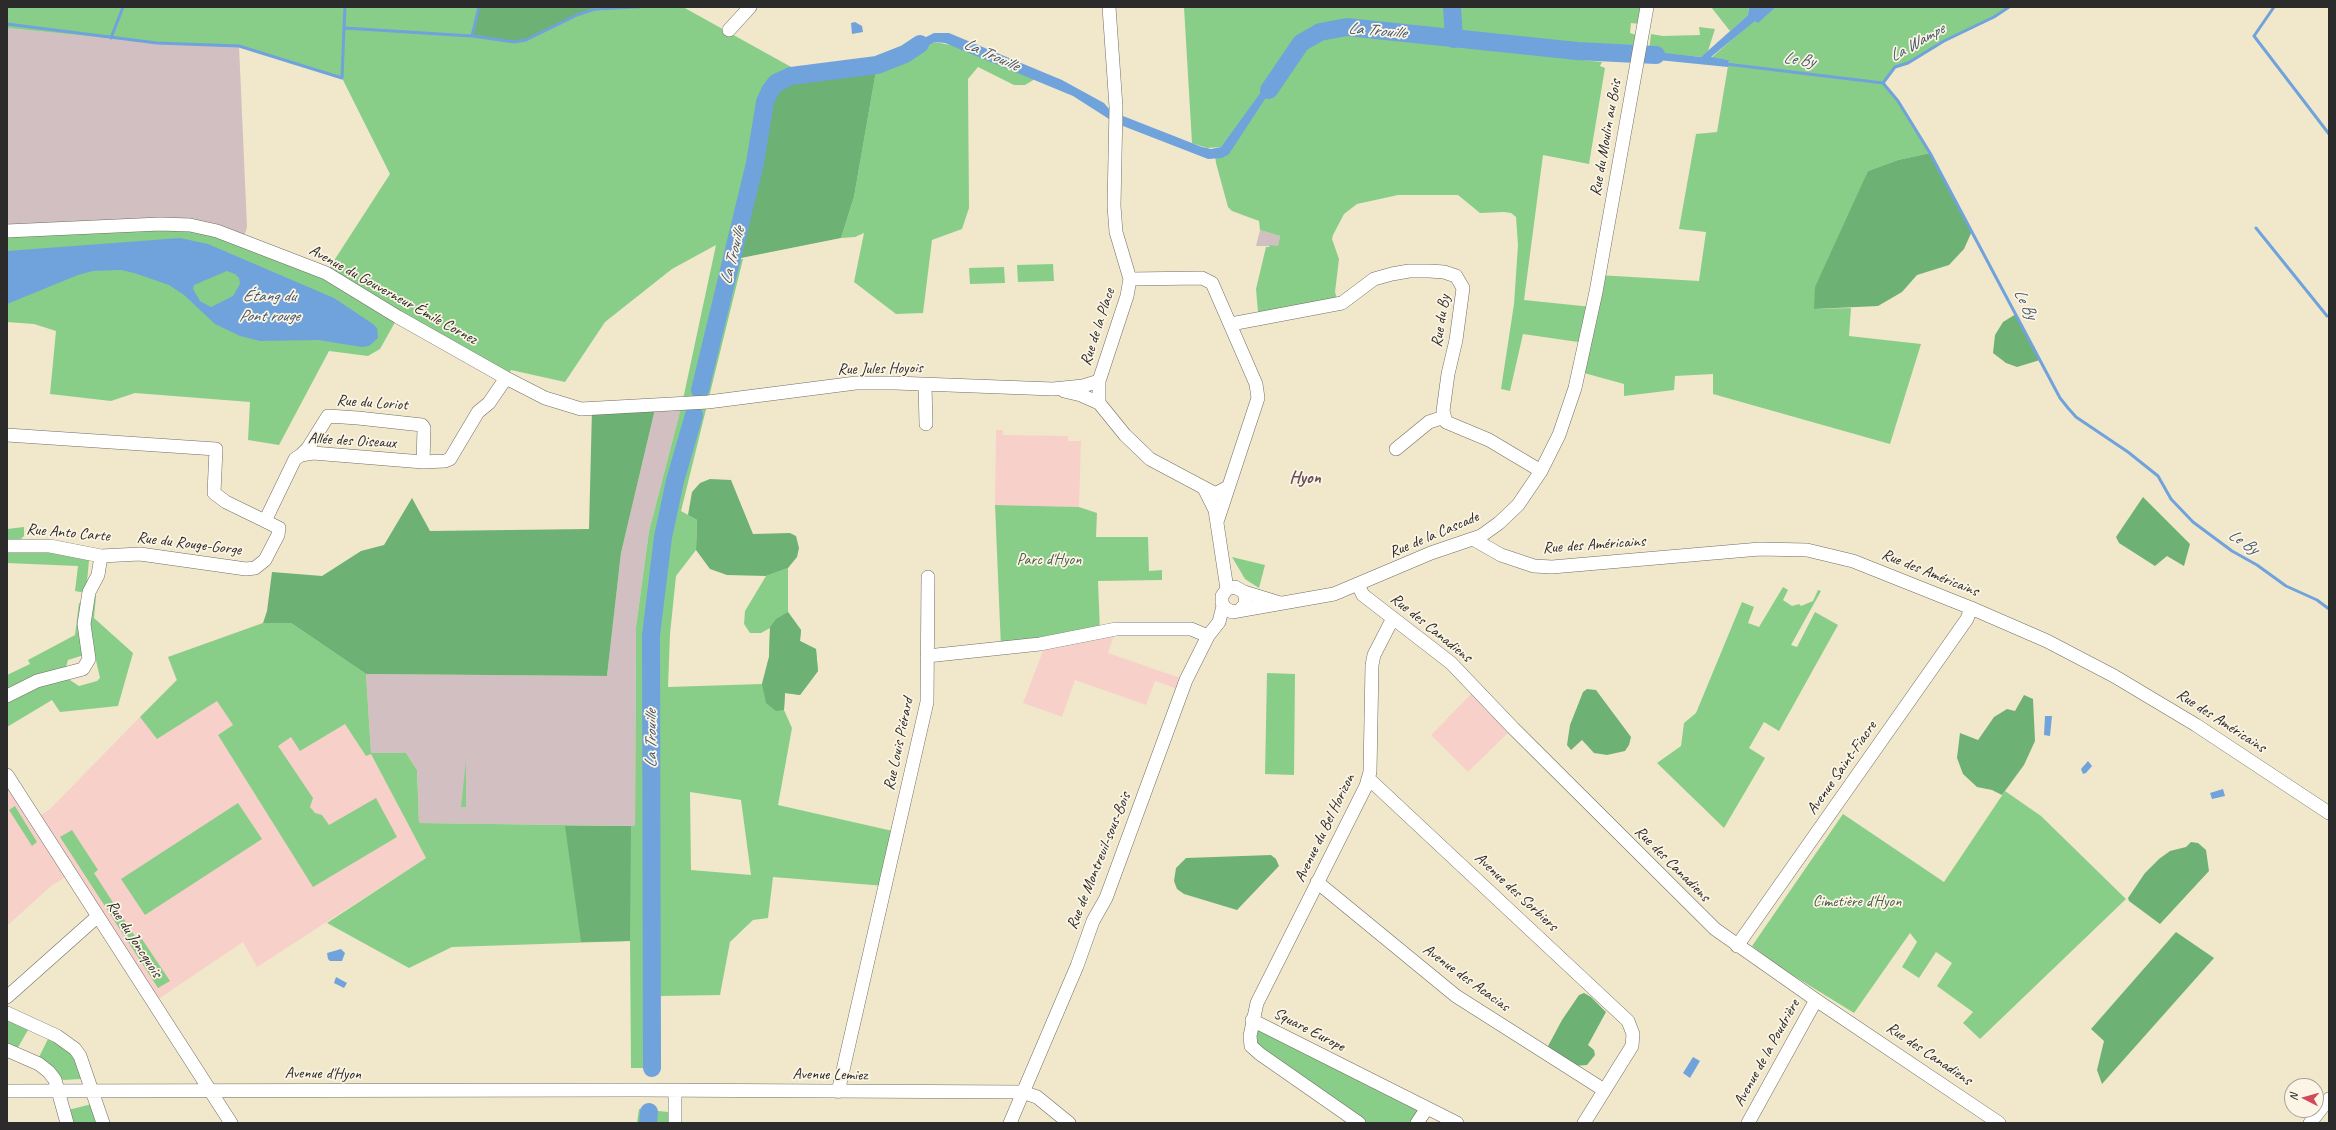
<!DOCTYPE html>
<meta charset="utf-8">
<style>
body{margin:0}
#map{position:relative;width:2336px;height:1130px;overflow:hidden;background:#f1e8cb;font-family:Caveat,sans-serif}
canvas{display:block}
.frame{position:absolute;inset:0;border:8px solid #2b2b2b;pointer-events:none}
.north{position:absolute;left:2284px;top:1078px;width:40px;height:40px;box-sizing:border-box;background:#fcf5e5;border:1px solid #a8a49b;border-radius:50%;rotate:276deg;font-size:11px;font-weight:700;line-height:16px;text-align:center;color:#2b2b2b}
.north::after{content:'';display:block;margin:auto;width:14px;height:18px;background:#d1495b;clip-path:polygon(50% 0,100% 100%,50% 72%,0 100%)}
</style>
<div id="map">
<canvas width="2336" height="1130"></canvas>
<div class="frame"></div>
<div class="north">N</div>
</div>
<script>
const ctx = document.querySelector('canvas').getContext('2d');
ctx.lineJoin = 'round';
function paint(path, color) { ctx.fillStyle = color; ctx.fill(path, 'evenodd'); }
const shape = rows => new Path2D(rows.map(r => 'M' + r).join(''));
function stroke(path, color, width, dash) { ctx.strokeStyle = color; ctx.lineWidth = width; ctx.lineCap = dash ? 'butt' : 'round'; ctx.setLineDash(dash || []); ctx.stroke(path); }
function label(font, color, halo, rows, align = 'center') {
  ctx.font = font + ' Caveat,sans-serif'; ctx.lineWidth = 3.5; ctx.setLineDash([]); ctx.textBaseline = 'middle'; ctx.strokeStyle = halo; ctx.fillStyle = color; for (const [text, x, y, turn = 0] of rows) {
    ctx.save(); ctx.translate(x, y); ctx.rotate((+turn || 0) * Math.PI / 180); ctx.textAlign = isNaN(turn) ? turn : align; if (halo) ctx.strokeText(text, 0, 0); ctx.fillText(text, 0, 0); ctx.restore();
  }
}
const built = shape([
 [996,430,1003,430,1003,435,1068,436,1068,441,1081,441,1079,507,995,505],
 [263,623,366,674,371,753,426,858,257,967,243,942,154,1002,70,874,50,887,7,926,7,775,35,819,50,809,176,680,168,657],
 [1116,629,1108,653,1186,680,1183,691,1155,681,1146,705,1075,680,1062,717,1023,703,1046,643],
 [1476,689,1513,728,1468,772,1431,735]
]);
const industrial = shape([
 [7,28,159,43,239,46,247,227,243,240,7,231],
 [1260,230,1280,236,1278,246,1256,246],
 [682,404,649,531,636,627,635,826,419,823,417,770,406,753,371,753,366,674,607,676,621,553,656,405]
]);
const green = shape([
 [7,7,479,7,472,36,514,42,526,40,577,15,595,9,683,7,802,73,791,76,765,102,755,163,731,260,743,259,681,511,697,520,696,550,676,576,670,634,668,687,762,684,769,657,770,628,761,633,750,633,744,624,745,611,766,576,788,568,788,612,801,630,800,641,816,649,818,671,800,695,785,693,784,710,792,728,778,805,897,832,885,886,773,877,768,918,753,920,730,942,720,995,660,996,661,1068,631,1068,630,941,452,947,409,968,327,923,426,858,371,754,366,756,345,724,300,751,291,737,278,746,313,798,310,807,315,813,322,815,329,825,376,798,397,837,313,887,218,735,233,725,217,701,157,739,140,717,177,680,168,657,263,623,291,623,366,674,371,753,406,753,417,770,419,823,635,826,636,627,649,531,682,404,716,245,672,269,605,322,565,382,511,370,506,378,398,317,380,349,368,356,329,351,279,445,248,440,250,402,135,393,111,401,50,394,56,331,34,324,7,322,7,231,177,224,326,273,390,174,342,78,239,46,157,43,7,28],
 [690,792,741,800,751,875,691,870],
 [1184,7,1447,7,1449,34,1429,42,1488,50,1602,62,1600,66,1605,68,1589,164,1543,155,1524,300,1592,307,1598,275,1699,281,1706,232,1679,229,1696,134,1717,132,1729,60,1711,58,1755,20,1758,22,1776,7,2009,7,1994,17,1944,41,1908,63,1895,67,1883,83,1898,101,1930,153,1898,160,1868,171,1814,309,1851,308,1849,336,1921,344,1890,444,1713,394,1713,374,1675,376,1674,390,1624,396,1624,384,1584,373,1585,343,1523,334,1510,391,1501,389,1514,304,1518,245,1516,217,1511,213,1504,212,1480,213,1458,195,1398,195,1357,204,1344,214,1333,235,1332,239,1339,259,1335,292,1338,302,1258,312,1256,289,1266,247,1269,247,1270,245,1278,246,1280,236,1260,230,1259,221,1232,211,1228,207,1216,163,1215,155,1224,152,1248,112,1221,147,1207,148,1192,143],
 [1457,7,1641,7,1639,24,1631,23,1630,33,1637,35,1631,51,1457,32],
 [1711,7,1749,7,1748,15,1730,31],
 [1699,27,1715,29,1708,51,1701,57,1649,52,1651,34,1663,36,1700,35],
 [935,42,955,46,1035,79,1025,85,1014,85,978,67,968,79,969,208,962,229,932,240,923,313,896,314,854,282,864,233,855,237,841,238,854,197,876,70,901,62],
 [1053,264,1054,281,1018,282,1017,265],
 [1004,267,1005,283,970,284,969,268],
 [995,505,1079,507,1097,513,1096,537,1148,537,1149,571,1162,570,1162,580,1098,581,1100,632,1001,648],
 [24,527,24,536,18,542,7,543,7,529],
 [7,551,65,552,89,560,86,593,75,591,78,566,7,563],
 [1232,557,1265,565,1259,588,1245,579],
 [1783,587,1788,590,1783,600,1792,606,1799,604,1801,606,1813,601,1818,590,1821,591,1791,645,1797,647,1815,612,1838,625,1779,731,1764,722,1749,748,1765,758,1724,828,1657,763,1681,746,1684,723,1696,713,1742,602,1754,607,1748,623,1759,627],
 [90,595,96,596,94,618,133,653,118,706,60,712,52,700,7,727,7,700,29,689,63,679,70,680,79,686,97,681,100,678,95,656,90,654],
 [79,603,85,603,84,655,68,660,66,667,7,691,7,675,30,664,28,660,75,635],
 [1267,673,1295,674,1294,775,1265,774],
 [466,761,466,807,461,807],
 [2005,791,2041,816,2126,899,1980,1039,1963,1023,1973,1012,1937,986,1952,963,1936,952,1919,978,1902,967,1917,942,1910,933,1854,1013,1781,968,1752,946,1843,814,1944,882],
 [238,803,262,839,145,915,121,879],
 [15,806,37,842,32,846,9,810],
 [72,830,98,870,94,873,138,941,142,939,170,981,158,988,60,837],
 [7,1020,28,1030,17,1049,7,1044],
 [1261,1025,1427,1108,1417,1123,1358,1123,1250,1041],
 [48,1039,70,1051,75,1059,81,1079,63,1080,57,1073,38,1059],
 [92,1104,98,1123,72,1123,68,1110],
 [639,1109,668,1112,669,1123,637,1123]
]);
const forest = shape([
 [479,7,639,7,595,9,564,21,526,40,514,42,472,36],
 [877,65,854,197,841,238,731,260,755,163,765,102,770,91,776,83,791,76],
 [1930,153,1972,231,1964,249,1949,265,1917,275,1902,292,1878,306,1814,309,1815,287,1868,171,1898,160],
 [2016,314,2040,360,2017,367,2006,363,1993,353,1995,335,2003,322],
 [656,405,621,553,607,676,366,674,291,623,263,623,267,611,272,572,322,576,361,551,384,545,412,498,430,531,589,529,592,409],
 [710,479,731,480,753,534,790,533,796,536,799,548,797,557,788,568,766,576,727,575,710,569,696,550,697,520,688,515,692,492,700,483],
 [2143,497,2190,544,2184,566,2167,556,2155,566,2119,543,2116,537],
 [788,612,801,630,800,641,816,649,818,671,800,695,785,693,784,710,776,711,766,703,762,684,769,657,770,627,776,619],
 [1587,689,1596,690,1631,737,1629,745,1625,751,1607,755,1594,753,1582,740,1571,750,1567,745,1570,725,1583,692],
 [2024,695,2033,699,2035,741,2024,765,2002,795,1992,790,1977,787,1963,774,1957,758,1960,733,1978,740,1994,717,2007,709,2015,711],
 [565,826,631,826,630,941,581,942],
 [2191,842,2198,843,2206,850,2209,871,2160,924,2129,901,2128,898,2145,873,2159,859,2170,851,2186,847],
 [1271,855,1276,859,1279,866,1237,910,1184,894,1177,889,1174,881,1176,868,1186,858],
 [2176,932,2214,958,2102,1084,2097,1070,2104,1041,2091,1029],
 [1584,993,1591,997,1606,1012,1588,1045,1594,1050,1595,1055,1587,1065,1574,1066,1547,1048,1562,1020,1579,995]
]);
const water = shape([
 [1749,7,1776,7,1758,23,1755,21,1711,57,1729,60,1728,67,1638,58,1639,50,1701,57,1748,15],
 [855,22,862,26,863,32,852,34,851,23],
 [934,33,949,33,1062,80,1104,103,1110,110,1109,119,1073,96,945,43,935,42,901,62,898,51],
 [1280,66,1284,70,1229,154,1222,158,1208,159,1123,126,1123,116,1202,147,1211,149,1221,147],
 [180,238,208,244,334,298,373,324,377,328,378,338,369,346,362,347,318,340,260,341,240,336,215,324,184,295,169,285,134,273,121,270,93,271,78,275,7,304,7,251],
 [227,271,235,274,239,278,240,284,233,296,211,307,200,301,193,289,194,285],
 [2045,716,2052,716,2050,736,2044,735],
 [2088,761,2092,766,2086,773,2083,774,2081,769],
 [2223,789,2225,796,2212,799,2210,793],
 [341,949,345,953,342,961,330,961,328,959,327,953],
 [336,977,347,983,344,988,334,983],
 [1693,1057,1700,1061,1690,1078,1683,1073]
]);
const stream = shape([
 [2274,7,2254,36,2329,134],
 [7,24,157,43,239,46,342,78,344,28,472,36,514,42,526,40,577,15,595,9,639,7],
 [344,28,345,7],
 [472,36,479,7],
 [111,38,123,7],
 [1726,64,1883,83,1898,101,1930,153,2060,398,2068,408,2076,417,2128,452,2158,476,2171,499,2193,522,2232,551,2257,565,2286,586,2317,600,2329,609],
 [1883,83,1895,67,1908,63,1944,41,1994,17,2009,7],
 [2256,228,2327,316]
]);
const river = shape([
 [1452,7,1454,39],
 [1269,90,1301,43,1320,32,1347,27,1577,51,1656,55],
 [700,390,755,163,765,102,770,91,776,83,791,76,877,65,905,54,920,44],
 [652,1068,651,635,663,537,675,481,694,415],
 [648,1123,649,1112]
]);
const minor = shape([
 [1109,7,1116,107,1114,206,1116,232,1130,279,1127,296,1099,381,1099,403,1125,435,1150,459,1212,492,1217,493,1228,487],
 [729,30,750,7],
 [7,231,160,224,190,225,217,231,326,273,398,317,506,378,545,398,581,409,708,402,856,383,895,383,1053,389,1083,386,1099,381],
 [1130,279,1202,278,1212,283,1256,384,1258,398,1217,522],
 [1231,324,1342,303,1374,279,1392,274,1409,271,1429,271,1444,272,1456,276,1463,288,1456,340,1448,374,1443,411,1446,422,1489,440,1541,471],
 [925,385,926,424],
 [1064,391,1081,395,1099,403],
 [7,435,216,449,214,493,226,502,265,521,295,459,301,455,313,453,423,462,445,461,450,459,478,412,489,403,506,378],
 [1396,449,1429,422,1444,417],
 [301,455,308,448,328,416,358,418,422,425,424,428,423,462],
 [1204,488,1215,510,1227,589],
 [1473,539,1501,555,1534,566,1552,567,1760,549,1807,550,1853,561,1971,608,2047,641,2114,676,2196,725,2329,813],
 [7,546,50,546,101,556,140,554,246,569,255,568,265,560,278,535,279,528,265,521],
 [1358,585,1363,595,1451,663,1513,728,1715,929,1816,1000,1999,1123],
 [1244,592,1280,603],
 [1240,610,1246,603,1244,592,1235,587,1227,589,1222,596,1222,603,1225,608,1232,612,1334,594,1431,553,1481,536,1499,523,1518,505,1541,471,1559,435,1575,388,1596,292,1647,7],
 [927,656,1040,644,1116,629,1191,629,1208,636],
 [7,696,37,681,83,669,89,659,84,624,89,592,98,575,101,556],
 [7,775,231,1123],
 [1369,779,1628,1021,1633,1034,1632,1046,1584,1123],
 [1317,882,1456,996,1604,1090],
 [1737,946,1967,619,1971,608],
 [7,997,98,916],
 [7,1013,57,1036,75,1049,80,1056,103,1123],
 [1252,1020,1457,1123],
 [7,1050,39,1064,49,1072,55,1080,67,1123],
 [675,1090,675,1123],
 [7,1091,638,1090,1022,1092,1037,1097,1069,1123],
 [838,1092,927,702,928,577],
 [1010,1123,1077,966,1093,921,1106,898,1186,680,1208,636,1219,622,1223,606],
 [1359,1123,1260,1054,1251,1046,1250,1036,1257,1003,1366,786,1370,772,1372,665,1374,655,1393,618],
 [1417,1123,1427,1108],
 [1748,1123,1816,1000],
 [2310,1123,2329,1099]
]);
const streetNames = [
 ["Rue du Moulin au Bois",1606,138,-80],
 ["Avenue du Gouverneur Émile Cornez",393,295,29],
 ["Rue du By",1441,321,-81],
 ["Rue de la Place",1098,327,-72],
 ["Rue Jules Hoyois",880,369,-1],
 ["Rue du Loriot",372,403,4],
 ["Allée des Oiseaux",352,441,3],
 ["Rue Anto Carte",68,533,5],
 ["Rue de la Cascade",1434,535,-23],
 ["Rue du Rouge-Gorge",189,544,7],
 ["Rue des Américains",1594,545,-4],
 ["Rue des Américains",1930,573,22],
 ["Rue des Canadiens",1431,628,39],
 ["Rue des Américains",2221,721,33],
 ["Rue Louis Piérard",899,744,-78],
 ["Avenue Saint-Fiacre",1842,768,-55],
 ["Avenue du Bel Horizon",1325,828,-64],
 ["Rue de Montreuil-sous-Bois",1099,861,-68],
 ["Rue des Canadiens",1672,864,45],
 ["Avenue des Sorbiers",1516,892,43],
 ["Rue du Joncquois",134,939,57],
 ["Avenue des Acacias",1466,978,36],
 ["Square Europe",1309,1030,27],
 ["Avenue de la Poudrière",1767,1053,-61],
 ["Rue des Canadiens",1929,1054,34],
 ["Avenue d'Hyon",323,1074,1],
 ["Avenue Lemiez",830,1075,1]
];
const parkNames = [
 ["Parc d'Hyon",1049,560],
 ["Cimetière d'Hyon",1857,902]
];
const waterNames = [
 ["La Trouille",1377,31,5],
 ["La Wampe",1917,43,-30],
 ["La Trouille",991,55,24],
 ["Le By",1799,60,7],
 ["La Trouille",733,256,-76],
 ["Étang du",269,297],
 ["Pont rouge",269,317],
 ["Le By",2025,304,62],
 ["Le By",2243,542,33],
 ["La Trouille",652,739,-90]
];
const quarterNames = [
 ["Hyon",1305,478]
];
paint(built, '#f7d1c9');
paint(industrial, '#d2bfc1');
paint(green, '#89ce88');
paint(forest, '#6eb174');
paint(water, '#70a3dc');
stroke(stream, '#70a3dc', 3);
stroke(river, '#70a3dc', 18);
stroke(minor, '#706d63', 14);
stroke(minor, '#fff', 13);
label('16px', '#2b2b2b', '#fcf5e5', streetNames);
label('16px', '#475c47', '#fcf5e5', parkNames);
label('italic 17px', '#435569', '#fcf5e5', waterNames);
label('bold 18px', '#6a4d5a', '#fcf5e5', quarterNames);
</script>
